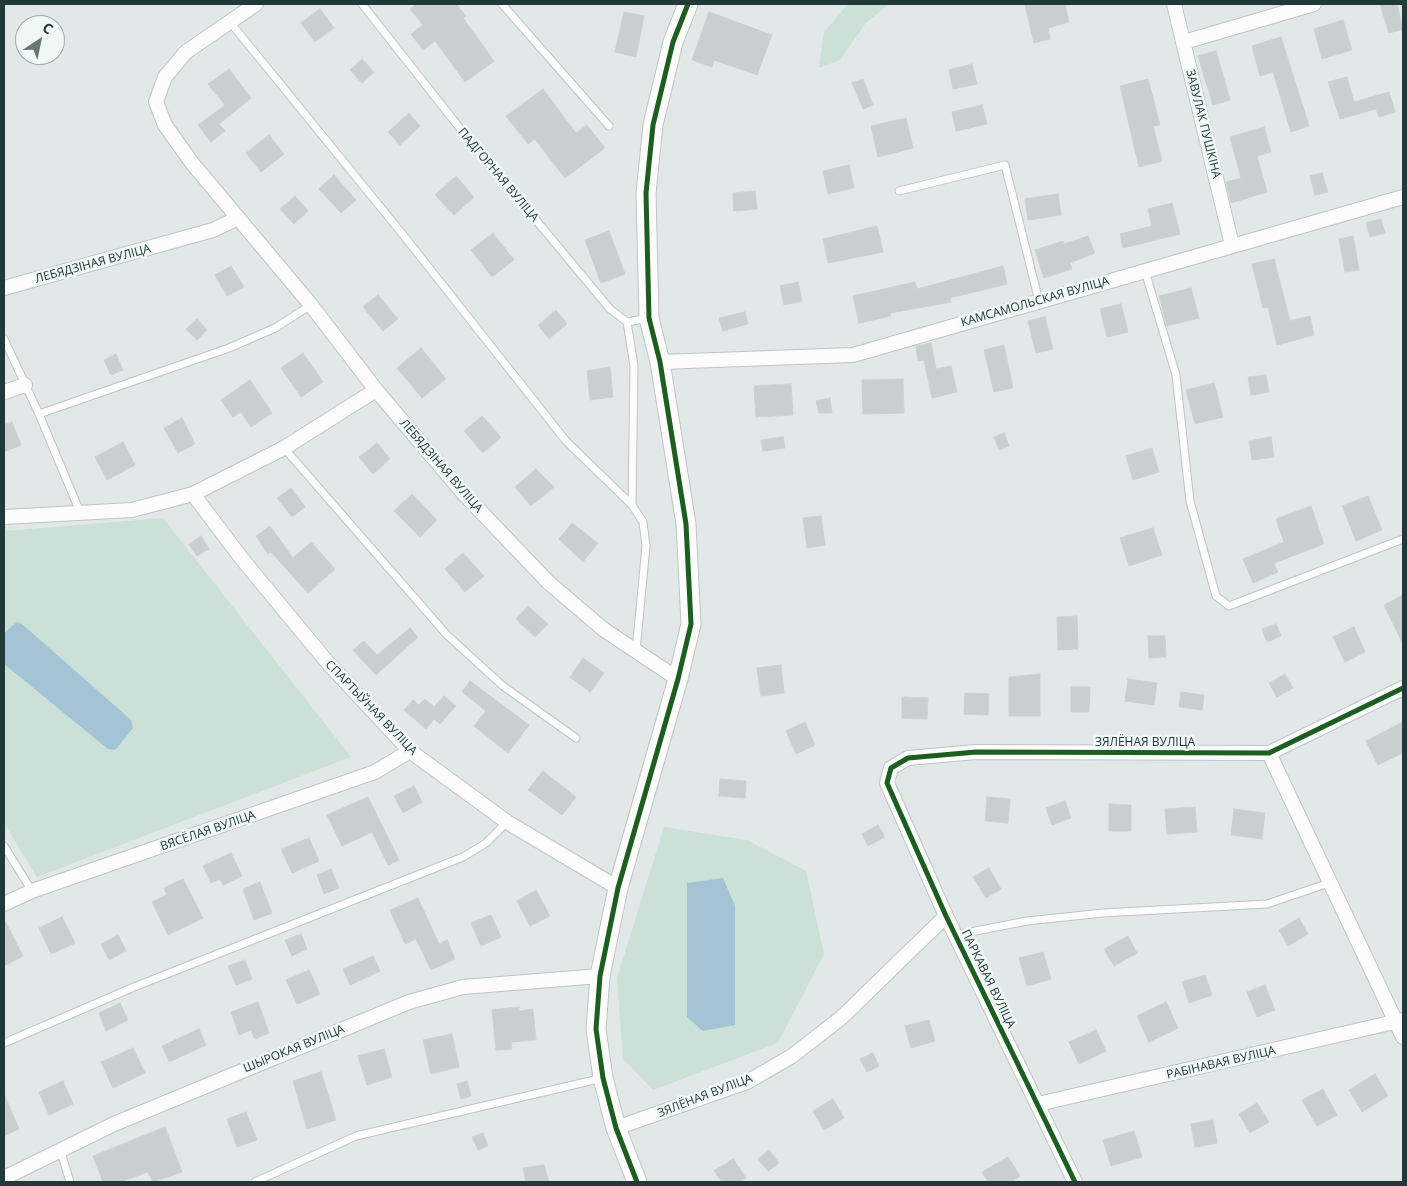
<!DOCTYPE html>
<meta charset="utf-8">
<style>
body{margin:0}
#map{position:relative;width:1407px;height:1186px;overflow:hidden;background:#e2e8e7;font-family:"Open Sans",sans-serif}
canvas{display:block}
.frame{position:absolute;inset:0;border:5px solid #213a39;pointer-events:none}
.north{position:absolute;left:15px;top:15px;width:50px;height:50px;box-sizing:border-box;background:#f0f7f5;border:1px solid #9dabaa;border-radius:50%;rotate:34deg;font-size:14px;font-weight:700;line-height:20px;text-align:center;color:#213a39}
.north::after{content:'';display:block;margin:auto;width:18px;height:22px;background:#657776;clip-path:polygon(50% 0,100% 100%,50% 72%,0 100%)}
</style>
<div id="map">
<canvas width="1407" height="1186"></canvas>
<div class="frame"></div>
<div class="north">С</div>
</div>
<script>
const ctx = document.querySelector('canvas').getContext('2d');
ctx.lineJoin = 'round';
function paint(path, color) { ctx.fillStyle = color; ctx.fill(path, 'evenodd'); }
const shape = rows => new Path2D(rows.map(r => 'M' + r).join(''));
function stroke(path, color, width, dash) { ctx.strokeStyle = color; ctx.lineWidth = width; ctx.lineCap = dash ? 'butt' : 'round'; ctx.setLineDash(dash || []); ctx.stroke(path); }
function label(font, color, halo, rows, align = 'center') {
  ctx.font = font + ' "Open Sans",sans-serif'; ctx.lineWidth = 5; ctx.setLineDash([]); ctx.textBaseline = 'middle'; ctx.strokeStyle = halo; ctx.fillStyle = color; for (const [text, x, y, turn = 0] of rows) {
    ctx.save(); ctx.translate(x, y); ctx.rotate((+turn || 0) * Math.PI / 180); ctx.textAlign = isNaN(turn) ? turn : align; if (halo) ctx.strokeText(text, 0, 0); ctx.fillText(text, 0, 0); ctx.restore();
  }
}
const green = shape([
 [848,4,889,4,866,23,840,60,819,68,824,32],
 [163,518,351,757,37,877,4,823,4,531],
 [664,827,747,840,806,871,824,954,778,1043,653,1090,623,1059,617,978]
]);
const water = shape([
 [17,622,22,624,131,720,133,728,117,748,114,750,108,749,4,664,4,633],
 [723,878,735,906,735,1025,703,1031,687,1017,687,883]
]);
const building = shape([
 [417,4,456,4,466,16,463,18,494,61,465,82,435,41,423,50,411,34,423,25,410,9,417,4],
 [1031,4,1065,4,1069,22,1048,28,1050,39,1034,43,1025,5,1031,4],
 [1380,4,1397,4,1403,29,1389,33,1380,4],
 [320,9,334,28,315,42,301,23,320,9],
 [624,12,644,16,636,57,615,52,624,12],
 [709,12,772,35,757,75,714,60,712,67,692,60,709,12],
 [1343,20,1352,50,1322,59,1314,29,1343,20],
 [1281,37,1309,126,1291,132,1273,72,1260,76,1252,46,1281,37],
 [1216,51,1230,100,1213,105,1198,56,1216,51],
 [362,59,374,72,362,83,350,70,362,59],
 [972,64,977,84,953,89,949,70,972,64],
 [229,69,251,98,219,124,225,131,211,142,198,125,225,105,208,84,229,69],
 [1347,77,1354,102,1389,92,1395,112,1379,117,1376,109,1340,119,1328,82,1347,77],
 [863,79,873,105,863,109,852,83,863,79],
 [1148,79,1160,125,1153,126,1162,161,1139,167,1120,86,1148,79],
 [543,89,576,133,587,125,605,148,565,178,535,139,528,144,506,116,543,89],
 [982,105,987,124,956,131,952,112,982,105],
 [409,113,420,126,400,145,388,132,409,113],
 [906,118,913,148,878,157,871,126,906,118],
 [1264,127,1271,152,1257,156,1267,192,1231,203,1226,182,1241,178,1230,137,1264,127],
 [269,135,284,154,261,172,246,153,269,135],
 [849,165,854,188,828,194,823,171,849,165],
 [1322,173,1328,192,1315,195,1310,176,1322,173],
 [334,175,356,200,341,213,319,189,334,175],
 [456,176,474,197,454,215,435,195,456,176],
 [755,191,757,209,734,211,733,193,755,191],
 [1058,194,1061,215,1028,220,1025,199,1058,194],
 [295,196,308,211,294,224,280,209,295,196],
 [1172,203,1180,234,1123,248,1120,234,1152,226,1148,209,1172,203],
 [1381,219,1385,233,1370,237,1366,223,1381,219],
 [877,226,883,252,828,263,823,239,877,226],
 [609,231,625,274,601,283,585,240,609,231],
 [493,233,514,260,492,277,471,250,493,233],
 [1088,236,1095,253,1070,263,1072,269,1044,278,1035,250,1063,241,1064,244,1088,236],
 [1353,236,1359,270,1345,272,1339,239,1353,236],
 [1274,259,1290,321,1310,316,1314,335,1277,345,1268,307,1263,308,1252,264,1274,259],
 [231,266,244,287,227,296,215,275,231,266],
 [1003,266,1007,284,950,298,951,302,890,313,891,316,859,323,853,296,915,282,917,289,1003,266],
 [798,282,802,301,784,305,780,286,798,282],
 [1191,288,1199,318,1167,326,1159,296,1191,288],
 [378,295,398,319,383,331,363,307,378,295],
 [1121,304,1128,332,1107,337,1100,309,1121,304],
 [556,310,567,324,549,339,538,325,556,310],
 [745,312,748,324,723,331,719,318,745,312],
 [1045,317,1053,349,1036,353,1028,321,1045,317],
 [197,319,207,330,197,340,186,329,197,319],
 [931,343,936,369,951,366,957,392,932,398,924,360,918,361,916,346,931,343],
 [1004,345,1013,388,994,392,984,350,1004,345],
 [421,348,446,379,422,398,397,368,421,348],
 [303,353,323,382,301,397,281,368,303,353],
 [116,354,123,370,111,375,104,360,116,354],
 [610,367,613,397,590,400,587,371,610,367],
 [1266,375,1269,392,1251,395,1248,377,1266,375],
 [903,379,904,413,863,414,862,380,903,379],
 [250,380,272,413,251,427,241,412,233,417,221,400,250,380],
 [1214,383,1223,417,1195,424,1186,390,1214,383],
 [791,384,793,415,756,417,754,386,791,384],
 [830,398,832,413,819,413,816,401,830,398],
 [482,416,501,437,483,453,464,431,482,416],
 [182,418,195,444,178,453,164,428,182,418],
 [12,422,21,445,4,452,4,425,12,422],
 [1004,433,1009,446,999,450,994,437,1004,433],
 [783,437,785,448,763,451,761,440,783,437],
 [1271,437,1274,457,1252,460,1249,441,1271,437],
 [123,442,135,465,107,480,95,457,123,442],
 [377,443,390,459,373,474,359,457,377,443],
 [1152,448,1159,472,1133,480,1126,456,1152,448],
 [536,469,554,487,531,506,515,487,536,469],
 [291,488,305,507,292,517,277,498,291,488],
 [412,494,437,520,420,537,394,511,412,494],
 [1368,496,1382,530,1356,541,1342,506,1368,496],
 [1311,506,1324,544,1274,563,1278,572,1253,583,1243,559,1284,542,1276,519,1311,506],
 [821,516,825,545,807,548,803,518,821,516],
 [572,523,598,543,583,562,559,539,572,523],
 [270,526,293,558,311,542,335,569,308,593,271,552,268,554,256,536,270,526],
 [1153,528,1162,555,1129,566,1120,538,1153,528],
 [201,536,209,549,197,556,189,544,201,536],
 [463,553,484,576,465,592,445,569,463,553],
 [1403,595,1403,644,1384,605,1403,595],
 [528,606,548,624,535,637,516,619,528,606],
 [1077,616,1078,649,1058,650,1057,617,1077,616],
 [1276,624,1281,636,1267,642,1262,629,1276,624],
 [1354,627,1365,652,1345,662,1333,637,1354,627],
 [410,628,418,637,376,675,353,650,364,641,377,655,410,628],
 [1148,636,1165,636,1166,657,1149,658,1148,636],
 [583,658,604,673,590,692,570,677,583,658],
 [781,665,784,693,761,696,757,668,781,665],
 [1040,674,1040,716,1009,716,1009,677,1040,674],
 [1285,674,1293,688,1277,697,1269,683,1285,674],
 [1128,679,1157,683,1154,705,1125,701,1128,679],
 [470,681,529,725,508,753,474,726,486,711,462,692,470,681],
 [1071,687,1090,687,1089,712,1071,712,1071,687],
 [1181,692,1204,695,1202,710,1179,707,1181,692],
 [965,693,989,694,988,715,964,714,965,693],
 [444,696,456,706,440,724,434,719,426,729,404,710,413,700,419,705,425,699,434,707,444,696],
 [902,697,928,698,927,719,902,718,902,697],
 [805,722,815,745,796,754,786,731,805,722],
 [1403,722,1403,753,1378,765,1366,741,1403,722],
 [543,771,576,797,562,815,528,790,543,771],
 [720,779,746,781,745,798,719,796,720,779],
 [414,786,422,802,403,813,394,796,414,786],
 [368,797,399,860,388,865,372,832,342,846,327,815,368,797],
 [987,797,1010,799,1008,823,985,821,987,797],
 [1065,801,1071,818,1052,825,1046,808,1065,801],
 [1109,804,1131,805,1131,831,1109,831,1109,804],
 [1195,807,1197,832,1167,834,1165,809,1195,807],
 [1234,809,1265,813,1262,839,1231,835,1234,809],
 [878,825,885,837,868,846,862,834,878,825],
 [309,838,319,861,292,873,281,849,309,838],
 [231,853,242,876,223,885,220,879,211,883,203,866,231,853],
 [989,868,1001,889,986,898,973,877,989,868],
 [331,869,339,888,324,894,317,875,331,869],
 [183,879,203,918,168,935,152,902,167,895,164,888,183,879],
 [260,882,272,913,254,920,243,889,260,882],
 [536,890,550,916,530,926,517,901,536,890],
 [418,898,439,944,447,940,455,959,431,970,416,939,405,944,390,910,418,898],
 [491,915,501,937,481,946,471,923,491,915],
 [62,917,75,943,51,954,39,928,62,917],
 [1299,918,1308,934,1288,946,1279,930,1299,918],
 [4,919,23,956,4,966,4,919],
 [301,934,307,949,292,956,285,940,301,934],
 [118,935,126,951,109,960,101,944,118,935],
 [1128,936,1137,953,1114,966,1104,949,1128,936],
 [1043,952,1051,979,1027,986,1019,958,1043,952],
 [373,956,380,971,350,985,343,969,373,956],
 [245,960,252,979,236,985,228,966,245,960],
 [309,970,320,994,297,1004,286,980,309,970],
 [1205,975,1212,995,1189,1003,1182,982,1205,975],
 [1265,985,1275,1010,1257,1017,1247,992,1265,985],
 [258,1002,269,1033,255,1039,251,1030,239,1035,231,1012,258,1002],
 [1166,1002,1178,1028,1149,1042,1137,1016,1166,1002],
 [120,1003,128,1020,106,1031,99,1013,120,1003],
 [519,1007,519,1011,533,1009,536,1040,511,1042,512,1049,496,1050,492,1010,519,1007],
 [929,1020,935,1041,911,1048,905,1026,929,1020],
 [199,1029,206,1045,169,1062,162,1046,199,1029],
 [1096,1030,1106,1051,1079,1064,1069,1042,1096,1030],
 [452,1034,459,1067,431,1074,423,1040,452,1034],
 [133,1048,145,1073,113,1088,101,1062,133,1048],
 [384,1049,392,1077,367,1085,358,1056,384,1049],
 [873,1053,879,1066,867,1072,860,1059,873,1053],
 [321,1072,336,1120,307,1129,293,1081,321,1072],
 [1375,1074,1388,1096,1362,1112,1349,1090,1375,1074],
 [63,1081,73,1104,49,1115,39,1092,63,1081],
 [467,1081,471,1096,461,1099,457,1084,467,1081],
 [1323,1089,1337,1115,1317,1126,1302,1100,1323,1089],
 [4,1094,19,1129,4,1136,4,1094],
 [833,1099,844,1118,824,1130,813,1111,833,1099],
 [1257,1103,1269,1122,1250,1133,1239,1114,1257,1103],
 [246,1112,257,1140,237,1147,227,1119,246,1112],
 [1213,1120,1217,1143,1195,1147,1191,1124,1213,1120],
 [165,1127,182,1172,153,1182,148,1172,120,1182,103,1182,93,1156,165,1127],
 [1134,1131,1142,1157,1111,1166,1103,1140,1134,1131],
 [483,1133,488,1146,478,1150,472,1137,483,1133],
 [769,1150,779,1163,768,1171,758,1159,769,1150],
 [1008,1157,1020,1176,1011,1182,988,1182,982,1172,1008,1157],
 [733,1159,746,1178,740,1182,722,1182,714,1171,733,1159],
 [544,1165,549,1182,526,1182,523,1168,544,1165]
]);
const lane = shape([
 [362,4,466,136,610,309,627,322,649,318],
 [502,4,609,126],
 [230,22,404,236,566,441,632,505,643,522,646,546,636,651],
 [899,191,1005,165,1039,301],
 [1145,271,1176,375,1190,501,1216,596,1229,606,1403,539],
 [627,322,634,366,632,505],
 [4,339,39,414,80,512],
 [39,414,229,348,275,328,311,305],
 [284,448,447,635,503,686,576,738],
 [4,846,32,891],
 [955,935,1027,921,1103,913,1267,904,1329,883],
 [4,1043,134,987,463,857,486,843,507,822],
 [60,1149,70,1182],
 [255,1182,356,1136,603,1078]
]);
const street = shape([
 [256,4,186,52,165,77,156,102,165,125,192,163,311,305,376,390,464,494,548,582,603,629,678,679],
 [1174,4,1232,245],
 [1184,42,1314,4],
 [4,288,213,230,238,218],
 [660,362,853,355,1403,197],
 [4,392,25,385],
 [193,494,242,559,328,663,410,751,507,822,618,888],
 [4,517,132,510,193,494,284,448,376,390],
 [1269,753,1403,1037],
 [4,904,32,891,375,772,410,751],
 [1038,1104,1403,1020],
 [616,1128,747,1082,792,1056,841,1018,946,916],
 [4,1178,114,1124,409,1002,463,987,600,976],
 [1075,1182,946,916,887,783,891,768,908,758,976,752,1269,753,1403,688]
]);
const secondary = shape([
 [637,1182,616,1128,603,1078,596,1029,600,976,618,888,678,679,691,624,686,524,660,362,649,318,646,193,653,125,673,42,688,4]
]);
const cycleway = shape([
 [637,1182,616,1128,603,1078,596,1029,600,976,618,888,678,679,691,624,686,524,660,362,649,318,646,193,653,125,673,42,688,4],
 [1075,1182,946,916,887,783,891,768,908,758,976,752,1269,753,1403,688]
]);
const streetNames = [
 ["ЗАВУЛАК ПУШКІНА",1203,124,76],
 ["ПАДГОРНАЯ ВУЛІЦА",498,175,50],
 ["ЛЕБЯДЗІНАЯ ВУЛІЦА",93,264,-15],
 ["КАМСАМОЛЬСКАЯ ВУЛІЦА",1035,302,-16],
 ["ЛЕБЯДЗІНАЯ ВУЛІЦА",441,466,49],
 ["СПАРТЫЎНАЯ ВУЛІЦА",371,708,46],
 ["ЗЯЛЁНАЯ ВУЛІЦА",1145,743],
 ["ВЯСЁЛАЯ ВУЛІЦА",208,831,-19],
 ["ПАРКАВАЯ ВУЛІЦА",988,979,64],
 ["ШЫРОКАЯ ВУЛІЦА",294,1049,-22],
 ["РАБІНАВАЯ ВУЛІЦА",1221,1063,-13],
 ["ЗЯЛЁНАЯ ВУЛІЦА",705,1096,-21]
];
paint(green, '#cbe1d7');
paint(water, '#a4c4d6');
paint(building, '#c9cfce');
stroke(building, '#cbd1d0', 1);
stroke(lane, '#bfc5c4', 9);
stroke(street, '#bfc5c4', 16);
stroke(secondary, '#bec6c4', 21);
stroke(lane, '#fbfcfb', 7);
stroke(street, '#fbfcfb', 14);
stroke(secondary, '#fbfcfb', 19);
stroke(cycleway, '#1b5e20', 5);
label('12px', '#213a39', '#f0f7f5', streetNames);
</script>
